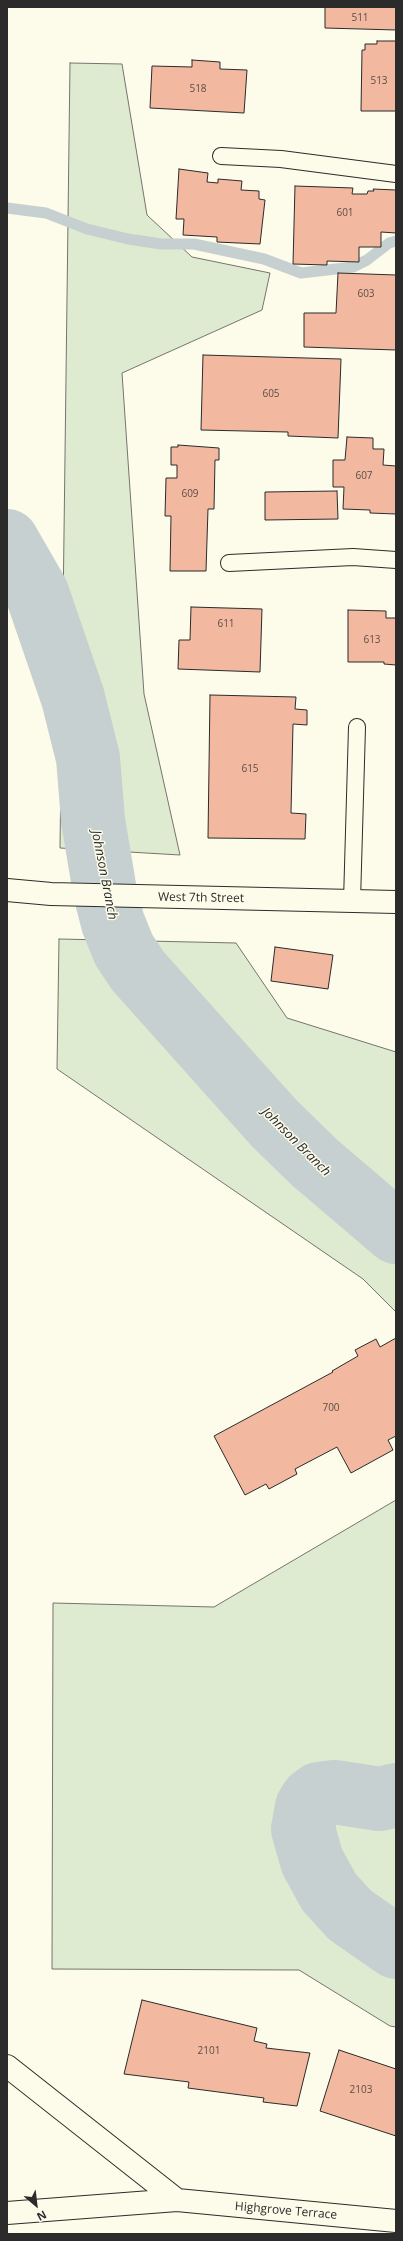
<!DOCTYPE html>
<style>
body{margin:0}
#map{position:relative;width:403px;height:2241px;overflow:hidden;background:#fdfbea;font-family:"Open Sans",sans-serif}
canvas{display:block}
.frame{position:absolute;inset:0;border:8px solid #2b2b2b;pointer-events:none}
.north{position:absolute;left:16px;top:2185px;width:40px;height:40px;-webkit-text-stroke:3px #fdfbea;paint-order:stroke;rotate:152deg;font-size:11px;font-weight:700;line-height:16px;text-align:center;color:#2b2b2b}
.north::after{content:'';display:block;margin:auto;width:14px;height:18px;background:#2b2b2b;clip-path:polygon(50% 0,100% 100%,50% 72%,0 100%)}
</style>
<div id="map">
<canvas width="403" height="2241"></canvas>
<div class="frame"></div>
<div class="north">N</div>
</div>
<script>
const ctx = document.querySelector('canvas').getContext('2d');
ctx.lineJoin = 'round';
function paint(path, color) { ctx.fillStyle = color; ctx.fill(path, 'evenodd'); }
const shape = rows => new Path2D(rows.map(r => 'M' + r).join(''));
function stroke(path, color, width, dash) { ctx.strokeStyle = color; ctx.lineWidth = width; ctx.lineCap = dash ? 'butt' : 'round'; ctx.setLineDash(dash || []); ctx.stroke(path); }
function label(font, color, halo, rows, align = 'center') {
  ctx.font = font + ' "Open Sans",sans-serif'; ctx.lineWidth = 3; ctx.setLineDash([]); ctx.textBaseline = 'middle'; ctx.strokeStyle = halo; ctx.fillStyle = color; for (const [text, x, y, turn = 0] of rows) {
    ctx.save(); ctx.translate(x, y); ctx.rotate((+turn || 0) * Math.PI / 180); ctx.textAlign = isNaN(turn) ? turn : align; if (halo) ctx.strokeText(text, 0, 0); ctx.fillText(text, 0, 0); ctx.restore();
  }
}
const green = shape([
 [70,63,122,64,147,215,192,257,270,273,262,310,122,373,144,694,180,855,60,848,70,63],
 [59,939,236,943,287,1018,396,1052,396,1312,363,1279,57,1069,59,939],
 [396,1500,396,2027,390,2026,299,1970,52,1969,53,1603,214,1607,396,1500]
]);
const stream = shape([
 [7,208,46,213,87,229,128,239,161,244,194,244,264,259,301,273,353,267,367,260,389,243,396,241]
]);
const river = shape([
 [7,541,37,593,73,698,88,758,93,820,105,892,113,923,124,950,138,971,274,1123,314,1162,396,1232],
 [396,1795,380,1799,334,1792,319,1794,312,1799,307,1807,303,1829,312,1861,329,1892,350,1915,396,1947]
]);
const building = shape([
 [325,7,396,7,396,30,325,28,325,7],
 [377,41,396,41,396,111,361,111,362,50,365,50,365,44,377,44,377,41],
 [192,60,220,62,220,69,247,70,244,113,150,108,152,66,192,67,192,60],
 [179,169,208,173,207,182,218,183,218,179,242,181,241,190,259,191,259,199,265,200,260,244,217,242,217,237,183,235,184,219,176,219,179,169],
 [295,186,353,188,352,194,367,194,368,191,374,191,373,189,396,190,396,233,381,232,381,247,359,247,359,262,327,261,327,265,293,264,295,186],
 [338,273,396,275,396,350,304,347,304,313,336,313,338,273],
 [203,355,341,359,338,438,288,436,288,432,201,430,203,355],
 [347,437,373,438,373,449,384,449,383,465,396,466,396,514,370,513,370,510,343,509,344,487,333,487,333,460,345,460,347,437],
 [178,445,219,448,219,460,215,460,214,509,208,509,206,571,170,571,171,516,165,516,166,478,177,478,177,465,171,465,171,447,178,447,178,445],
 [337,491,338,519,265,520,265,492,337,491],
 [191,607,262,609,260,672,178,669,179,640,190,640,191,607],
 [348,610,386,611,386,618,396,618,396,665,384,664,384,662,348,662,348,610],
 [210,695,296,697,295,709,307,710,307,725,293,724,291,813,306,814,305,839,208,838,210,695],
 [275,947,333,955,328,989,271,981,275,947],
 [396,1338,396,1436,388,1440,393,1450,351,1473,337,1447,295,1469,297,1474,269,1489,266,1484,245,1495,214,1436,333,1372,332,1371,358,1356,355,1350,376,1339,380,1347,396,1338],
 [142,2000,257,2028,254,2041,267,2044,266,2048,310,2053,297,2106,263,2102,264,2098,188,2088,189,2082,124,2074,142,2000],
 [339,2050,396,2069,396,2136,320,2111,339,2050]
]);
const lane = shape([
 [221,156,281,159,396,174],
 [229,563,353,557,396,560],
 [352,901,357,727]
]);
const street = shape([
 [7,890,51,894,396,902],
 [7,2066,177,2200],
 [7,2213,177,2200,396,2221]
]);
const numberNames = [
 ["511",360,18],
 ["513",379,81],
 ["518",198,89],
 ["601",345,213],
 ["603",366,294],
 ["605",271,394],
 ["607",364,476],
 ["609",190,494],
 ["611",226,624],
 ["613",372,640],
 ["615",250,769],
 ["700",331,1408],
 ["2101",209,2051],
 ["2103",361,2090]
];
const streetNames = [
 ["West 7th Street",201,898,1],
 ["Highgrove Terrace",286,2211,5]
];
const waterNames = [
 ["Johnson Branch",104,875,79],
 ["Johnson Branch",296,1142,45]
];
paint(green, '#deebd1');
stroke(green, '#74746e', 1);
stroke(stream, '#c7d0d0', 11);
stroke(river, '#c7d0d0', 64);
paint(building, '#f2b8a0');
stroke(building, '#2b2b2b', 1);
stroke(lane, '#2b2b2b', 18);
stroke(street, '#2b2b2b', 24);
stroke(lane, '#fdfbea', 16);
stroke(street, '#fdfbea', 22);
label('10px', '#5d4e48', null, numberNames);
label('12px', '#2b2b2b', '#fdfbea', streetNames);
label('italic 13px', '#2b2b2b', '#fdfbea', waterNames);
</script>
